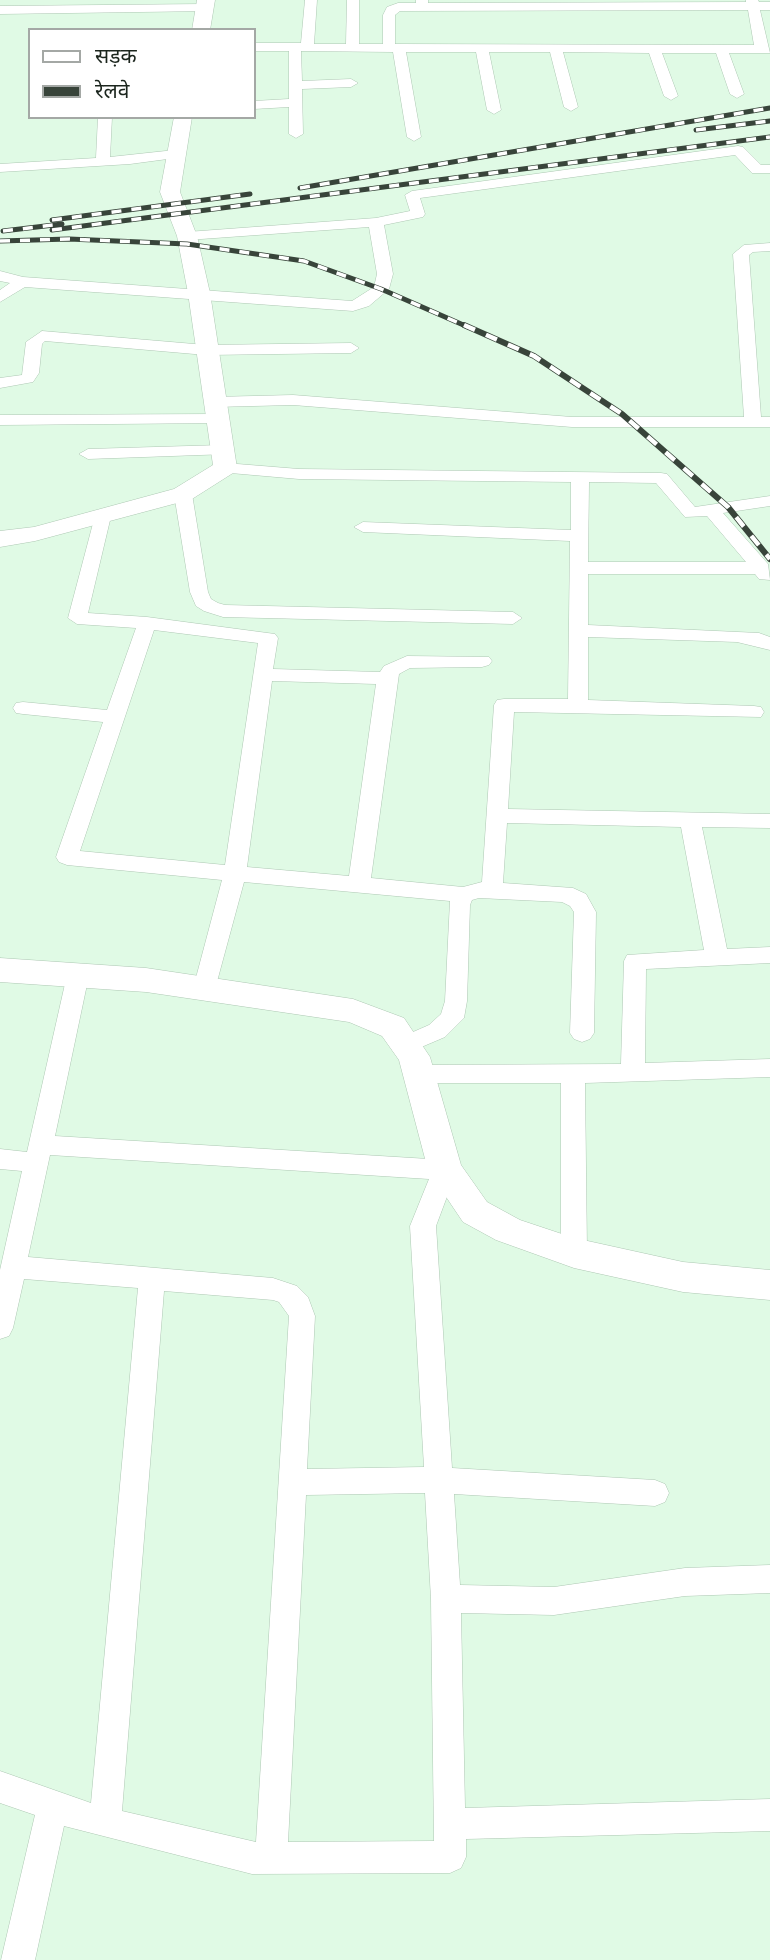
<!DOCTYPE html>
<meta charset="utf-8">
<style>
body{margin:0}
#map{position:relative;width:770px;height:1960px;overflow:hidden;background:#e0fae5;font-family:"Noto Serif","Noto Sans Devanagari",serif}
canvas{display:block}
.legend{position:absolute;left:28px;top:28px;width:228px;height:91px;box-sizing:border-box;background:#fff;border:2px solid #a4a8a5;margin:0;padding:9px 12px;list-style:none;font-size:21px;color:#1b251d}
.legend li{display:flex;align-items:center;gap:14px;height:35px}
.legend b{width:35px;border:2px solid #a4a8a5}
</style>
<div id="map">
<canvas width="770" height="1960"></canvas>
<ul class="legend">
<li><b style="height:9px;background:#fff"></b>सड़क</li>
<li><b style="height:9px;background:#38443a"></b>रेलवे</li>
</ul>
</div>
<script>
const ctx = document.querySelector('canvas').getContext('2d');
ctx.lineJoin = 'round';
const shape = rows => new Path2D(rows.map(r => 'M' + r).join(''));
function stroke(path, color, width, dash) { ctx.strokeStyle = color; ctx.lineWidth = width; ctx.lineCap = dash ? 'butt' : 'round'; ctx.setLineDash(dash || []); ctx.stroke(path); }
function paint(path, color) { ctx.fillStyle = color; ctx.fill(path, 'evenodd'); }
const street = shape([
 [305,0,317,0,314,44,346,44,347,0,359,0,359,44,383,44,383,15,387,7,398,3,416,3,416,0,428,0,428,3,746,2,746,0,758,0,759,2,770,2,770,10,760,10,770,53,729,53,744,94,737,98,730,94,716,53,662,53,678,96,671,100,664,96,649,53,563,52,578,107,571,111,564,107,550,52,489,52,501,110,494,114,487,110,476,52,406,52,421,137,414,141,407,137,393,52,301,51,302,81,351,79,358,83,351,87,302,89,303,134,296,138,289,134,289,107,254,109,254,101,289,99,289,51,254,51,254,43,301,43,305,0],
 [748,10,754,45,395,44,395,15,400,11,748,10],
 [205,4,211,8,209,11,0,14,0,6,205,4],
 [98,117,112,117,110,157,175,150,182,154,175,158,130,164,0,172,0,164,96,158,98,117],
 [738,146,743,147,761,165,770,165,770,173,752,173,735,155,420,198,425,214,423,217,384,225,393,274,389,289,369,306,353,311,25,287,0,302,0,290,10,283,0,281,0,271,23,277,352,301,374,287,377,274,369,227,187,240,180,236,187,232,376,218,410,211,405,195,412,191,738,146],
 [770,243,770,251,753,252,749,255,761,417,770,417,770,427,572,427,293,405,214,407,206,402,214,397,293,395,572,417,744,417,733,254,744,245,770,243],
 [42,331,206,345,351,343,359,348,351,353,206,355,45,341,42,344,39,373,33,382,0,388,0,378,22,375,26,342,42,331],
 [217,414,225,419,223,423,0,425,0,415,217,414],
 [222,445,231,450,228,454,88,459,79,454,88,449,222,445],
 [225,463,299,469,661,473,667,474,695,507,770,496,770,506,723,513,768,564,770,580,759,579,755,574,588,574,588,625,759,633,770,637,770,650,737,642,588,637,588,700,754,706,761,707,764,712,761,717,514,712,508,809,770,814,770,828,702,827,727,949,770,947,770,963,646,969,645,1063,770,1059,770,1077,585,1083,587,1253,583,1261,574,1264,565,1261,561,1253,561,1083,417,1083,409,1081,405,1074,409,1067,417,1065,621,1064,624,961,627,955,704,950,681,827,507,823,503,883,573,888,586,894,596,912,594,1033,590,1039,582,1042,574,1039,570,1033,574,912,570,906,562,902,479,898,472,900,470,905,467,1001,464,1018,445,1037,405,1054,397,1051,393,1045,397,1039,429,1025,441,1014,445,1001,450,901,244,882,215,989,212,995,204,998,196,995,193,989,222,880,67,865,59,862,56,857,103,722,23,714,16,713,13,708,16,703,23,702,107,710,136,628,77,624,68,618,96,512,102,511,111,516,88,613,147,617,275,634,278,638,273,669,380,672,384,666,407,656,489,657,492,661,489,665,482,667,410,668,399,674,371,878,463,887,482,882,494,705,497,700,504,699,568,699,570,541,363,532,354,527,363,522,571,530,571,482,299,479,219,472,216,468,225,463],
 [589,482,656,483,685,517,707,516,746,562,588,562,589,482],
 [154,630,258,643,225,865,80,851,154,630],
 [272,681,376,684,349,876,247,867,272,681],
 [183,489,192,494,208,592,211,599,218,603,225,605,513,612,522,618,513,624,223,617,204,611,196,606,190,592,174,494,183,489],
 [78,967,86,969,89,975,55,1136,445,1160,454,1163,457,1170,436,1226,452,1468,655,1480,665,1484,669,1493,665,1502,655,1506,454,1494,460,1585,554,1587,685,1568,770,1565,770,1593,685,1596,554,1615,461,1613,465,1808,770,1799,770,1831,466,1839,466,1857,461,1868,450,1873,252,1874,64,1826,35,1960,1,1960,35,1815,0,1803,0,1771,91,1803,138,1288,24,1279,13,1328,9,1336,0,1339,0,1270,22,1171,0,1169,0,1149,27,1152,67,975,70,969,78,967],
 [50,1155,429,1179,410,1226,424,1467,307,1469,315,1316,308,1297,297,1286,273,1278,28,1257,50,1155],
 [164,1291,273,1300,279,1302,289,1316,256,1842,122,1811,164,1291],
 [425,1493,431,1599,434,1841,288,1842,306,1495,425,1493]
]);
const secondary = shape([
 [197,0,215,0,210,30,192,30,197,0],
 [174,117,192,117,180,192,197,236,210,293,237,468,233,473,192,499,35,541,0,547,0,531,34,527,174,489,213,465,188,293,177,236,160,192,174,117],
 [0,958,146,968,353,999,404,1018,430,1057,461,1165,487,1202,520,1220,574,1238,683,1262,770,1270,770,1300,683,1292,574,1268,496,1240,463,1222,428,1170,399,1060,382,1036,349,1022,146,992,0,982,0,958]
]);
const railFar1 = shape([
 [696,130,770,121],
 [300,188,770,108],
 [52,220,250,194],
 [52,230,770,137],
 [3,231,62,224],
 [0,241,69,239,187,244,304,261,381,289,468,327]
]);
const rail = shape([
 [464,325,534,356,622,414,728,507,770,559]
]);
stroke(street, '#adc7b3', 1);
stroke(secondary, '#adc7b3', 1);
paint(street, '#fff');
paint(secondary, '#fff');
stroke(railFar1, '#38443a', 5);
stroke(rail, '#38443a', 6);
stroke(railFar1, '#fff', 3.5, [10]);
stroke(rail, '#fff', 4.5, [12]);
</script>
